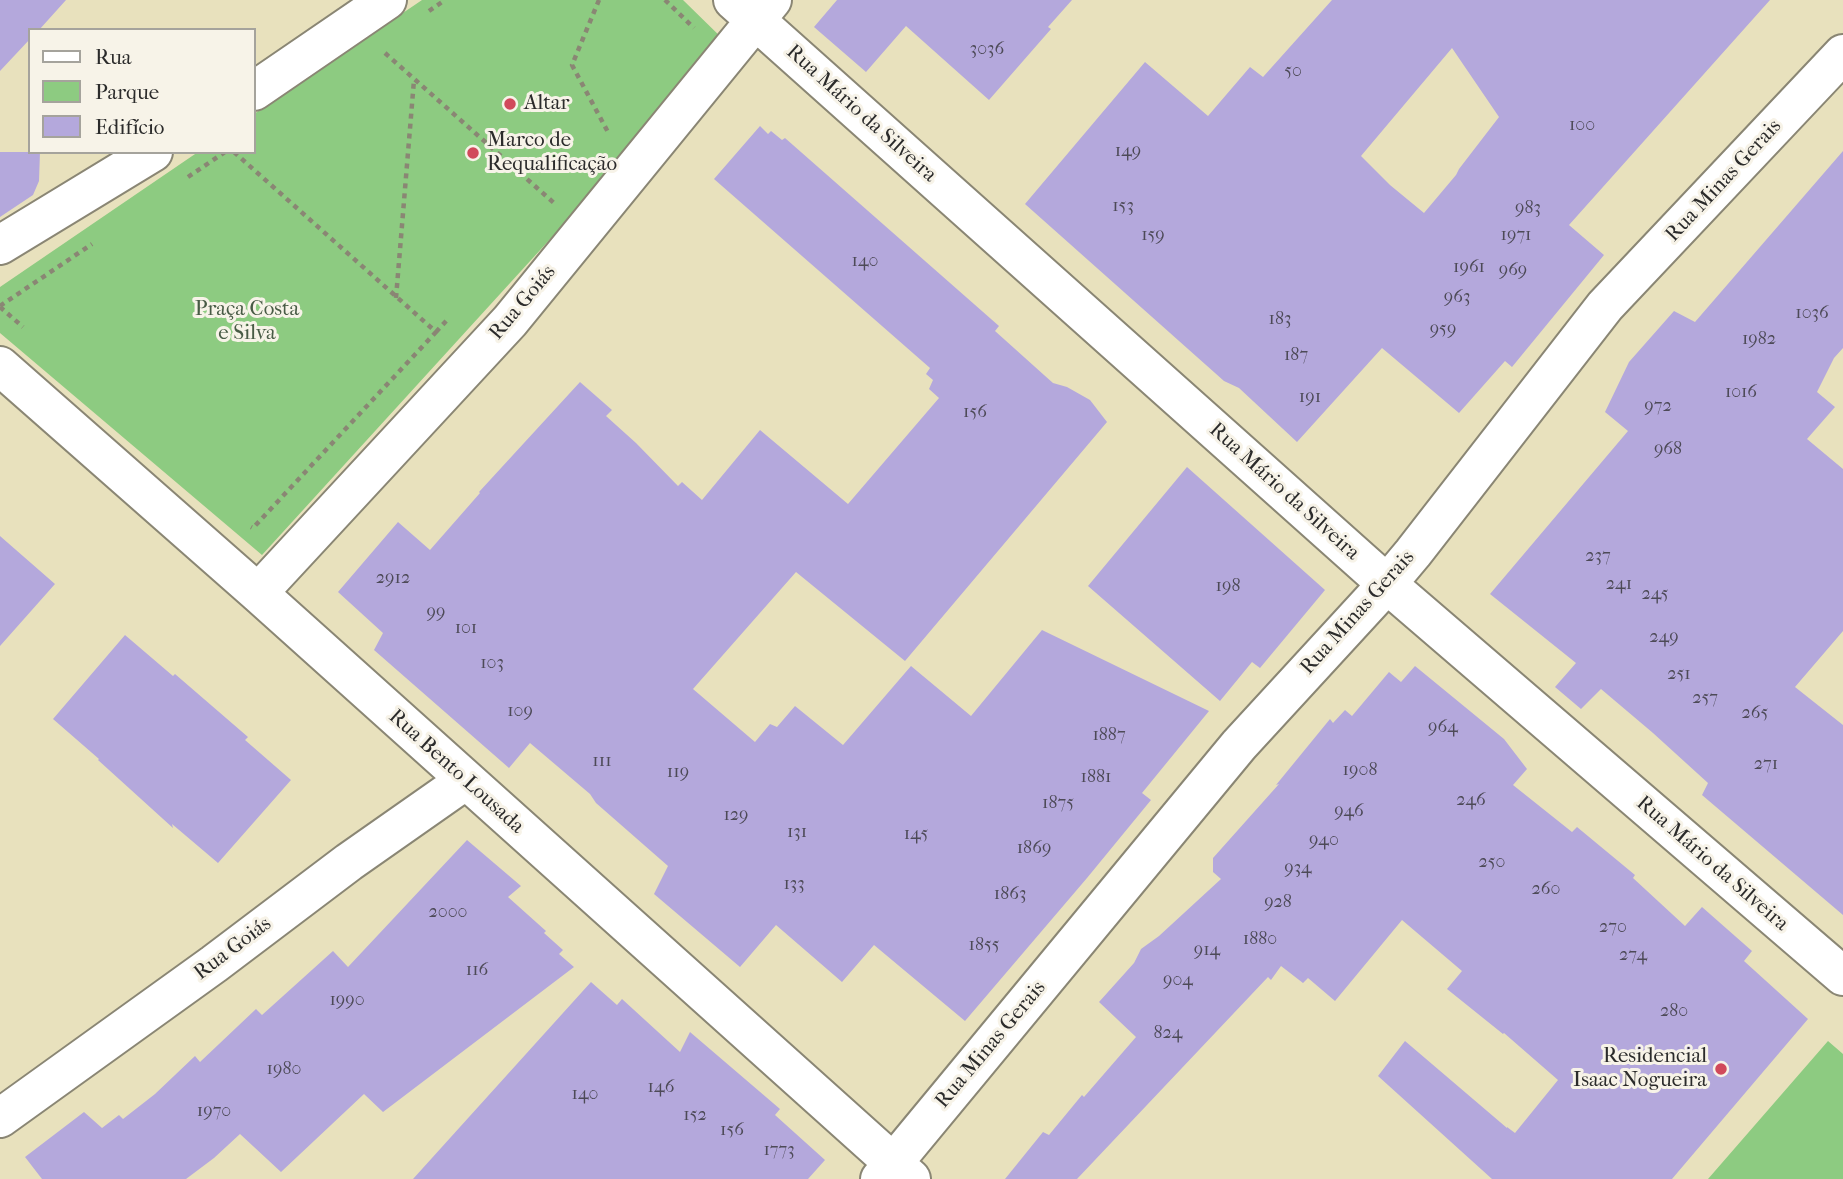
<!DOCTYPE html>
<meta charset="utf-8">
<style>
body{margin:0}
#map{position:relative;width:1843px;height:1179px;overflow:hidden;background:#e8e1bd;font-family:"IM FELL French Canon",serif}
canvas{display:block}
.legend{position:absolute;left:28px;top:28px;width:228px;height:126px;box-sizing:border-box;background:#f7f3e8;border:2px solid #a5a39c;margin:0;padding:9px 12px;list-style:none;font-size:21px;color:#2b2b2b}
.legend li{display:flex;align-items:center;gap:14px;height:35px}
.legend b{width:35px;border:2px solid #a5a39c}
</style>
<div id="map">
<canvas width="1843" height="1179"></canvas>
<ul class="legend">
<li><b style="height:9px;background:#fff"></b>Rua</li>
<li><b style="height:19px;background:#8dcb81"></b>Parque</li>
<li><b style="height:19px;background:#b4a8dc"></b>Edifício</li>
</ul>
</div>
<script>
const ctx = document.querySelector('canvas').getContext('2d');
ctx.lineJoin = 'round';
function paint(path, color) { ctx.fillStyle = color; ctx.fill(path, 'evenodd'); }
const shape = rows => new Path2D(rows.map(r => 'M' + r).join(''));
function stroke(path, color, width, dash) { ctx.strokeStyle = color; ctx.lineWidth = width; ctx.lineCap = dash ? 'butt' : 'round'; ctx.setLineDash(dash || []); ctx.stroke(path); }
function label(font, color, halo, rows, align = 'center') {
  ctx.font = font + ' "IM FELL French Canon",serif'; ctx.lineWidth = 6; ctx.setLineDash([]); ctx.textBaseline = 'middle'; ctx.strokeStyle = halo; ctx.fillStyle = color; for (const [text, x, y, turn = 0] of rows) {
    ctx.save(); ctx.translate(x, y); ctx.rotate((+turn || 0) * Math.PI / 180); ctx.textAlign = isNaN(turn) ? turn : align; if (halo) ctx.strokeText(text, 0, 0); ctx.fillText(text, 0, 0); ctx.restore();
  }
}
const green = shape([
 [422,0,683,0,728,44,262,555,0,333,0,287,198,152,254,152,254,114],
 [1828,1041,1843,1054,1843,1179,1708,1179]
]);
const building = shape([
 [0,0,66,0,39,30,30,30,30,39,0,71],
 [837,0,1072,0,1048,27,1051,29,989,100,906,26,866,72,814,27],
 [1332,0,1770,0,1569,225,1604,255,1512,367,1505,361,1459,413,1382,348,1297,442,1239,388,1224,381,1025,204,1145,62,1208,116,1250,67,1263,77],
 [1452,48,1499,117,1459,169,1456,175,1424,213,1390,185,1361,156],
 [760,126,768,134,771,131,782,140,785,138,999,326,995,331,1044,375,1053,383,1067,387,1090,400,1107,422,905,661,796,572,693,689,755,742,770,724,777,727,795,706,843,745,911,666,971,716,1042,630,1209,711,1142,793,1151,800,1087,878,965,1021,874,945,842,982,776,925,740,967,654,894,668,866,596,803,590,794,530,743,509,768,374,650,383,633,338,592,398,522,430,550,480,493,479,492,580,382,612,410,606,416,636,443,678,486,682,482,702,500,760,430,848,504,939,398,929,389,933,380,926,374,930,368,714,179],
 [1843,151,1843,348,1834,358,1817,392,1835,407,1807,439,1843,469,1843,631,1795,687,1843,725,1843,915,1702,795,1708,783,1653,733,1601,689,1581,709,1555,687,1576,663,1490,594,1628,431,1605,412,1629,362,1674,311,1695,322],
 [0,152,40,152,39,181,33,195,0,217],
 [1187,467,1325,590,1260,668,1252,662,1220,701,1088,586],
 [0,536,55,584,0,646],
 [125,635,173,676,175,674,248,737,245,740,291,780,218,863,172,824,173,828,98,760,99,759,53,719],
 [1415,666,1504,739,1527,769,1513,785,1572,832,1577,827,1635,875,1633,878,1685,926,1702,907,1752,951,1744,961,1808,1019,1672,1179,1492,1179,1378,1076,1405,1041,1507,1128,1507,1127,1515,1133,1558,1080,1504,1033,1503,1034,1447,989,1462,971,1402,920,1335,1001,1308,978,1303,983,1281,966,1271,980,1268,977,1077,1179,1005,1179,1043,1132,1049,1135,1082,1095,1084,1097,1136,1037,1099,1002,1134,963,1141,949,1159,936,1221,879,1213,872,1213,858,1279,784,1276,785,1330,719,1333,723,1345,710,1352,716,1389,672,1401,682],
 [467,840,521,886,508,897,546,931,544,933,563,950,559,954,574,967,383,1112,364,1094,281,1172,240,1134,214,1158,186,1179,42,1179,25,1157,84,1112,102,1128,119,1115,123,1119,155,1094,195,1056,200,1062,256,1009,262,1015,333,951,348,967],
 [591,982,617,1005,622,999,680,1052,690,1032,780,1109,775,1115,825,1160,808,1179,413,1179]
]);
const path = shape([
 [599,0,572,65,609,134],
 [665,0,694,28],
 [429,11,445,0],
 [385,53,554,203],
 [234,152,436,332,253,528,251,527],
 [188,177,225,152],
 [396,298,414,80],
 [0,306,92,244],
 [0,307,23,327],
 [436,332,447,320]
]);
const minor = shape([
 [733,0,1387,584,1843,976],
 [254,91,387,0],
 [0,245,153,152],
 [0,366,258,593,911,1179],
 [258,593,510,321,772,0],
 [0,1118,214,964,349,862,466,780],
 [880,1179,1239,745,1387,584,1413,553,1605,306,1843,54]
]);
const markers = [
 [510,104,7,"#d1495b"],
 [473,153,7,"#d1495b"],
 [1721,1069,7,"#d1495b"]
];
const numberNames = [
 ["3036",987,50],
 ["50",1293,72],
 ["100",1582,126],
 ["149",1128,152],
 ["153",1123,207],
 ["983",1528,209],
 ["159",1153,236],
 ["1971",1516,236],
 ["140",865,262],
 ["1961",1469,268],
 ["969",1513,271],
 ["963",1457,298],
 ["1036",1812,314],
 ["183",1280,320],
 ["959",1443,330],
 ["1982",1759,340],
 ["187",1296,356],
 ["1016",1741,393],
 ["191",1310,398],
 ["972",1658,407],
 ["156",975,413],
 ["968",1668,450],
 ["237",1598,557],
 ["2912",393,579],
 ["241",1619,585],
 ["198",1228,587],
 ["245",1655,595],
 ["99",436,613],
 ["101",466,629],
 ["249",1664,638],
 ["103",492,664],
 ["251",1679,675],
 ["257",1705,699],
 ["109",520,712],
 ["265",1755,714],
 ["964",1443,728],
 ["1887",1109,736],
 ["111",602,762],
 ["271",1766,765],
 ["1908",1360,771],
 ["119",678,773],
 ["1881",1096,778],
 ["246",1471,801],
 ["1875",1058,804],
 ["946",1349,812],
 ["129",736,816],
 ["131",797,833],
 ["145",916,835],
 ["940",1324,841],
 ["1869",1034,849],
 ["250",1492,863],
 ["934",1298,869],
 ["133",794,885],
 ["260",1546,890],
 ["1863",1010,895],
 ["928",1278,903],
 ["2000",448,913],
 ["270",1613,928],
 ["1880",1260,940],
 ["1855",984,946],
 ["914",1207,951],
 ["274",1633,956],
 ["116",477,971],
 ["904",1178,981],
 ["1990",347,1001],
 ["280",1674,1012],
 ["824",1168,1034],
 ["1980",284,1070],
 ["146",661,1088],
 ["140",585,1095],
 ["1970",214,1112],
 ["152",695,1116],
 ["156",732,1131],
 ["1773",779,1151]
];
const poiNames = [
 ["Altar",524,104],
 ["Marco de",487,141],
 ["Requalificação",487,165],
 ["Residencial",1707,1057,"right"],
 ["Isaac Nogueira",1707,1081,"right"]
];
const streetNames = [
 ["Rua Mário da Silveira",861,114,42],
 ["Rua Minas Gerais",1724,181,-47],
 ["Rua Goiás",523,303,-50],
 ["Rua Mário da Silveira",1284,492,42],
 ["Rua Minas Gerais",1358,613,-48],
 ["Rua Bento Lousada",456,772,42],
 ["Rua Mário da Silveira",1712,864,41],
 ["Rua Goiás",233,949,-37],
 ["Rua Minas Gerais",991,1045,-50]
];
const parkNames = [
 ["Praça Costa",247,310],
 ["e Silva",247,334]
];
paint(green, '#8dcb81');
paint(building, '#b4a8dc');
stroke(minor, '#8a8674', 42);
stroke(path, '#8a8674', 4.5, [5, 5]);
stroke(minor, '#fff', 38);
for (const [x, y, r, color] of markers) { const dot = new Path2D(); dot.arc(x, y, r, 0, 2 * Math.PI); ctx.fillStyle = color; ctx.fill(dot); stroke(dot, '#f7f3e8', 2.5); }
label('18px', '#4d4a57', null, numberNames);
label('21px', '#2b2b2b', '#f7f3e8', poiNames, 'left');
label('21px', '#2b2b2b', '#f7f3e8', streetNames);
label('21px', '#485b45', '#f7f3e8', parkNames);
</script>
